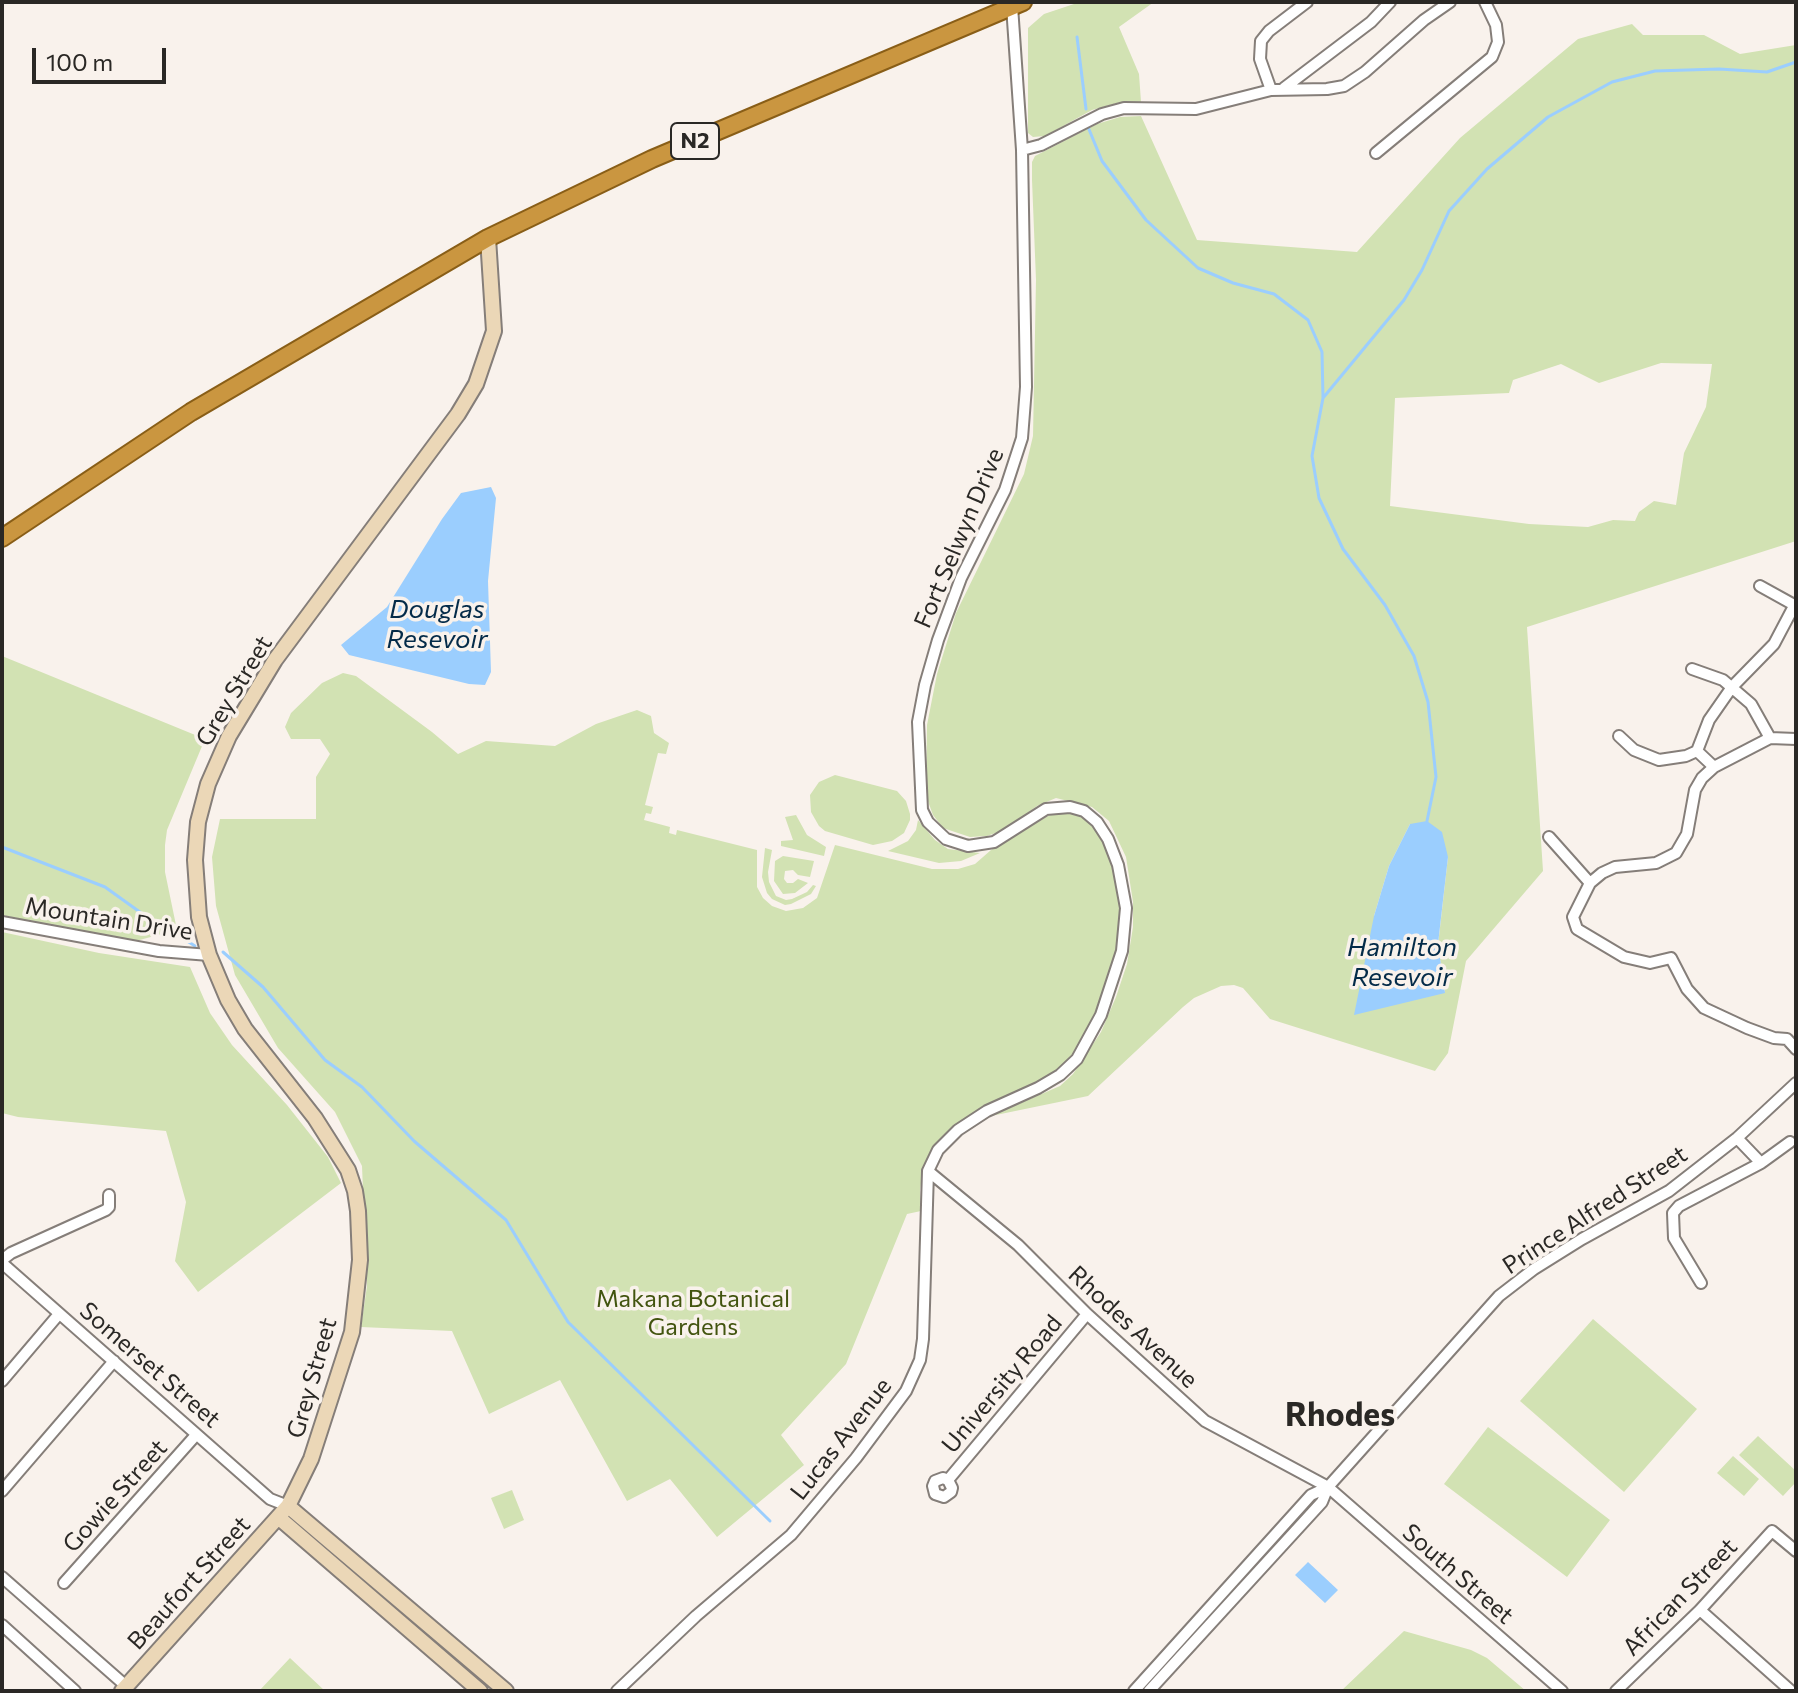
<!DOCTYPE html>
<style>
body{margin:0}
#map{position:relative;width:1798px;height:1693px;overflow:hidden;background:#f9f2ec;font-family:Commissioner,sans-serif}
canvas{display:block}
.frame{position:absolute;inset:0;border:4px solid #2a2825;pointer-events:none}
.scale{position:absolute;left:32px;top:48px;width:134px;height:36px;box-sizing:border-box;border:4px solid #2a2825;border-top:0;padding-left:10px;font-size:24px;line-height:28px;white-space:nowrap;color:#2a2825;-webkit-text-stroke:6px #f9f2ec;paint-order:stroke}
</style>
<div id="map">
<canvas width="1798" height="1693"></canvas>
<div class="frame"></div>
<div class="scale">100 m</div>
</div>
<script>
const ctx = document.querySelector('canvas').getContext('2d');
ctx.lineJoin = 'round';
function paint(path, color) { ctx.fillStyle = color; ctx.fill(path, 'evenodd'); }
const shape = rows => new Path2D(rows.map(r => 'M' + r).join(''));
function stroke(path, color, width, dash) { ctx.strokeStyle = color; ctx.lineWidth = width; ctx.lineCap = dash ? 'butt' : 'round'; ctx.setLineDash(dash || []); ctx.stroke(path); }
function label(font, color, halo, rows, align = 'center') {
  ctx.font = font + ' Commissioner,sans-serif'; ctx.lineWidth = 7; ctx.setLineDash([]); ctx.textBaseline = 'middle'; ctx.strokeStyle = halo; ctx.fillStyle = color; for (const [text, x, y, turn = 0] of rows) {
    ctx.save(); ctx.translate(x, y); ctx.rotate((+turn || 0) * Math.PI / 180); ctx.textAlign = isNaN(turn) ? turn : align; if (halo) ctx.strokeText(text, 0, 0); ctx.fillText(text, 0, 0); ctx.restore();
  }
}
const green = shape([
 [1080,2,1154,2,1119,27,1139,74,1141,102,1121,102,1092,110,1045,136,1033,137,1028,133,1028,28,1044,14],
 [1632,24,1643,35,1704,35,1740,54,1796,45,1796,541,1527,627,1543,871,1466,961,1448,1053,1435,1071,1270,1019,1243,988,1234,985,1221,986,1194,998,1183,1007,1088,1096,991,1116,1060,1086,1073,1074,1101,1032,1116,997,1127,964,1133,927,1133,902,1126,857,1109,821,1092,807,1056,798,1037,806,1004,830,987,836,970,837,943,828,933,815,926,796,927,725,937,674,956,613,1024,474,1033,436,1036,280,1032,180,1032,162,1035,156,1097,124,1120,117,1141,116,1197,240,1357,252,1460,138,1578,39],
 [1661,363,1712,364,1706,407,1684,453,1676,505,1654,501,1639,512,1635,521,1613,520,1588,527,1529,524,1390,506,1395,398,1509,393,1513,380,1561,364,1599,383],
 [1410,824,1448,857,1438,945,1445,992,1374,916,1389,866],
 [2,656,205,739,167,830,165,845,165,872,177,930,132,942,2,915],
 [343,673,356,676,432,732,458,754,486,741,555,746,596,724,637,710,651,716,654,733,669,743,666,754,658,753,645,805,653,807,651,814,646,813,644,820,670,827,669,833,676,835,677,830,757,850,757,887,763,898,772,906,786,911,803,908,817,898,835,845,932,869,958,869,975,864,991,850,1048,816,1061,812,1076,814,1090,823,1108,849,1116,878,1121,912,1118,944,1095,1017,1082,1045,1064,1066,1045,1081,986,1106,958,1123,936,1146,924,1166,920,1190,921,1211,907,1214,846,1364,781,1435,804,1465,717,1537,670,1479,627,1501,560,1380,489,1414,452,1331,361,1327,367,1286,362,1166,335,1112,278,1048,235,975,216,906,212,857,220,819,316,819,316,777,330,754,320,739,291,739,285,727,291,713,322,683],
 [835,775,897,791,906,801,910,814,910,820,904,833,892,841,873,845,825,831,819,826,811,812,810,795,819,782],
 [796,815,807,835,826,847,824,856,781,846,781,841,793,840,785,817],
 [918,820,935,840,948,849,980,853,961,861,939,863,888,851,908,841,916,830],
 [765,848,772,850,768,872,769,882,776,896,786,900,792,899,807,892,813,885,816,886,811,894,791,904,785,905,772,899,767,893,762,877],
 [783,856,814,861,810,877,798,875,793,870,785,871,784,879,787,883,793,883,798,879,808,883,795,893,783,894,774,881,775,861],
 [2,932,99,953,190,967,210,1013,232,1045,287,1105,328,1157,341,1183,198,1292,175,1261,186,1202,166,1131,18,1117,2,1113],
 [1593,1319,1697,1409,1624,1492,1520,1401],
 [1488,1427,1610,1520,1567,1577,1444,1484],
 [1758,1436,1796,1471,1796,1482,1783,1496,1739,1455],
 [1733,1456,1759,1479,1744,1496,1717,1473],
 [512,1490,524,1520,504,1529,491,1498],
 [1404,1631,1471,1650,1487,1658,1526,1691,1341,1691],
 [290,1658,325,1691,326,1691,259,1691]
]);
const water = shape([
 [491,487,496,498,488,581,491,672,485,685,469,684,349,655,341,645,387,607,442,519,461,493],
 [1427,821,1442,832,1448,857,1438,944,1445,993,1354,1015,1374,916,1389,866,1410,824],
 [1308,1562,1338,1590,1325,1603,1295,1575]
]);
const stream = shape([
 [1077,37,1086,109],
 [1088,127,1102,161,1146,220,1198,268,1233,283,1274,294,1308,320,1322,352,1323,398,1312,456,1319,498,1343,549,1385,605,1414,656,1428,702,1436,777,1427,821],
 [1323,398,1404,300,1422,270,1449,211,1487,169,1548,117,1612,82,1655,71,1719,69,1767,72,1796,62],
 [2,847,105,887,144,915],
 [176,934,195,946],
 [223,952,263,987,325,1060,362,1087,414,1141,506,1220,568,1322,770,1521]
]);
const minor = shape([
 [1284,88,1371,22,1390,2],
 [1271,90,1260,59,1261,41,1269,31,1307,2],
 [1022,150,1041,145,1102,114,1124,108,1196,109,1271,90,1327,89,1344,86,1365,72,1424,20,1450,2],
 [1376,153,1492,57,1498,42,1496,25,1485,2],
 [1760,586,1796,606],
 [1692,669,1723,680,1751,704,1770,738],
 [1619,736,1634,750,1659,760,1686,756,1697,751],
 [1796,739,1770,738,1714,767,1702,778,1695,790,1687,834,1676,853,1656,863,1615,867,1602,873,1590,883,1573,917,1577,929,1624,957,1650,963,1671,958,1687,989,1704,1008,1747,1028,1774,1038,1787,1039,1796,1049],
 [1714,767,1697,751,1709,720,1732,687,1774,644,1794,606],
 [1549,837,1590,883],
 [2,922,159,951,209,955],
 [1737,1138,1761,1163,1790,1142],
 [928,1171,1018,1245,1087,1314,1205,1421,1328,1487,1562,1691],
 [2,1260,11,1253,106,1210,109,1207,109,1195],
 [2,1263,270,1499,288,1506],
 [1701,1283,1674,1238,1673,1213,1679,1206,1761,1163],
 [2,1381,59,1314],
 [948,1480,952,1488,951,1492,944,1497,935,1494,933,1486,935,1481,943,1478,948,1480,1087,1314],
 [2,1491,114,1361],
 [2,1577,126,1686],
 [64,1583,196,1435],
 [1700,1610,1791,1691],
 [2,1625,75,1691],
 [617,1691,696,1616,791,1535,856,1458,906,1391,920,1360,923,1339,928,1171,938,1150,958,1130,987,1111,1038,1088,1060,1075,1077,1059,1101,1015,1122,951,1126,908,1118,865,1108,839,1097,822,1084,811,1070,807,1046,809,994,842,968,846,946,839,928,822,922,810,918,722,925,685,938,640,961,578,1005,490,1022,438,1026,387,1022,150,1012,6],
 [1134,1691,1311,1495,1328,1487],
 [1149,1691,1322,1502,1328,1487,1499,1296,1534,1269,1582,1239,1669,1191,1737,1138,1796,1083],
 [1616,1691,1700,1610,1772,1531,1796,1551]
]);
const secondary = shape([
 [288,1506,506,1691],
 [278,1517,480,1691],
 [122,1691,288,1506,311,1459,352,1332,360,1260,358,1211,355,1191,348,1170,315,1118,245,1029,228,1000,209,955,199,917,195,860,198,822,208,784,229,736,275,660,458,414,476,384,494,331,488,238]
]);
const trunk = shape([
 [2,538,191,412,488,238,652,159,1023,2]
]);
const shields = [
 [695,141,48]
];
const shieldNames = [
 ["N2",695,141]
];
const streetNames = [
 ["Fort Selwyn Drive",959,538,-67],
 ["Grey Street",234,691,-59],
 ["Mountain Drive",109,919,9],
 ["Prince Alfred Street",1595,1210,-33],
 ["Rhodes Avenue",1133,1327,43],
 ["Somerset Street",150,1365,41],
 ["Grey Street",312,1378,-74],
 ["University Road",1002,1384,-50],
 ["Lucas Avenue",841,1439,-52],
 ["Gowie Street",115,1496,-48],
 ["South Street",1458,1574,41],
 ["Beaufort Street",189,1583,-48],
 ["African Street",1680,1597,-46]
];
const parkNames = [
 ["Makana Botanical",693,1299],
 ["Gardens",693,1327]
];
const waterNames = [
 ["Douglas",437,609],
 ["Resevoir",437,639],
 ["Hamilton",1402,947],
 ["Resevoir",1402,977]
];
const districtNames = [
 ["Rhodes",1340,1415]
];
paint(green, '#d2e2b3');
paint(water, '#9bcefe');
stroke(stream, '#9bcefe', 3);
stroke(minor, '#857e79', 14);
stroke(secondary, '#857e79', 18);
stroke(trunk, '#895e17', 20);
stroke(minor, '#fff', 10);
stroke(secondary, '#ebd7b7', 14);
stroke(trunk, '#ca9640', 16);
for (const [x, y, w] of shields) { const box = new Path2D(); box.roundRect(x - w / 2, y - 18, w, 36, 6); ctx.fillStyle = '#f9f2ec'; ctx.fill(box); stroke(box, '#2a2825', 2); }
label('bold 22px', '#2a2825', null, shieldNames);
label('24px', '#2a2825', '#f9f2ec', streetNames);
label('24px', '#42540f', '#f9f2ec', parkNames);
label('italic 26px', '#042b49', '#f9f2ec', waterNames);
label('bold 32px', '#2a2825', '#f9f2ec', districtNames);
</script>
